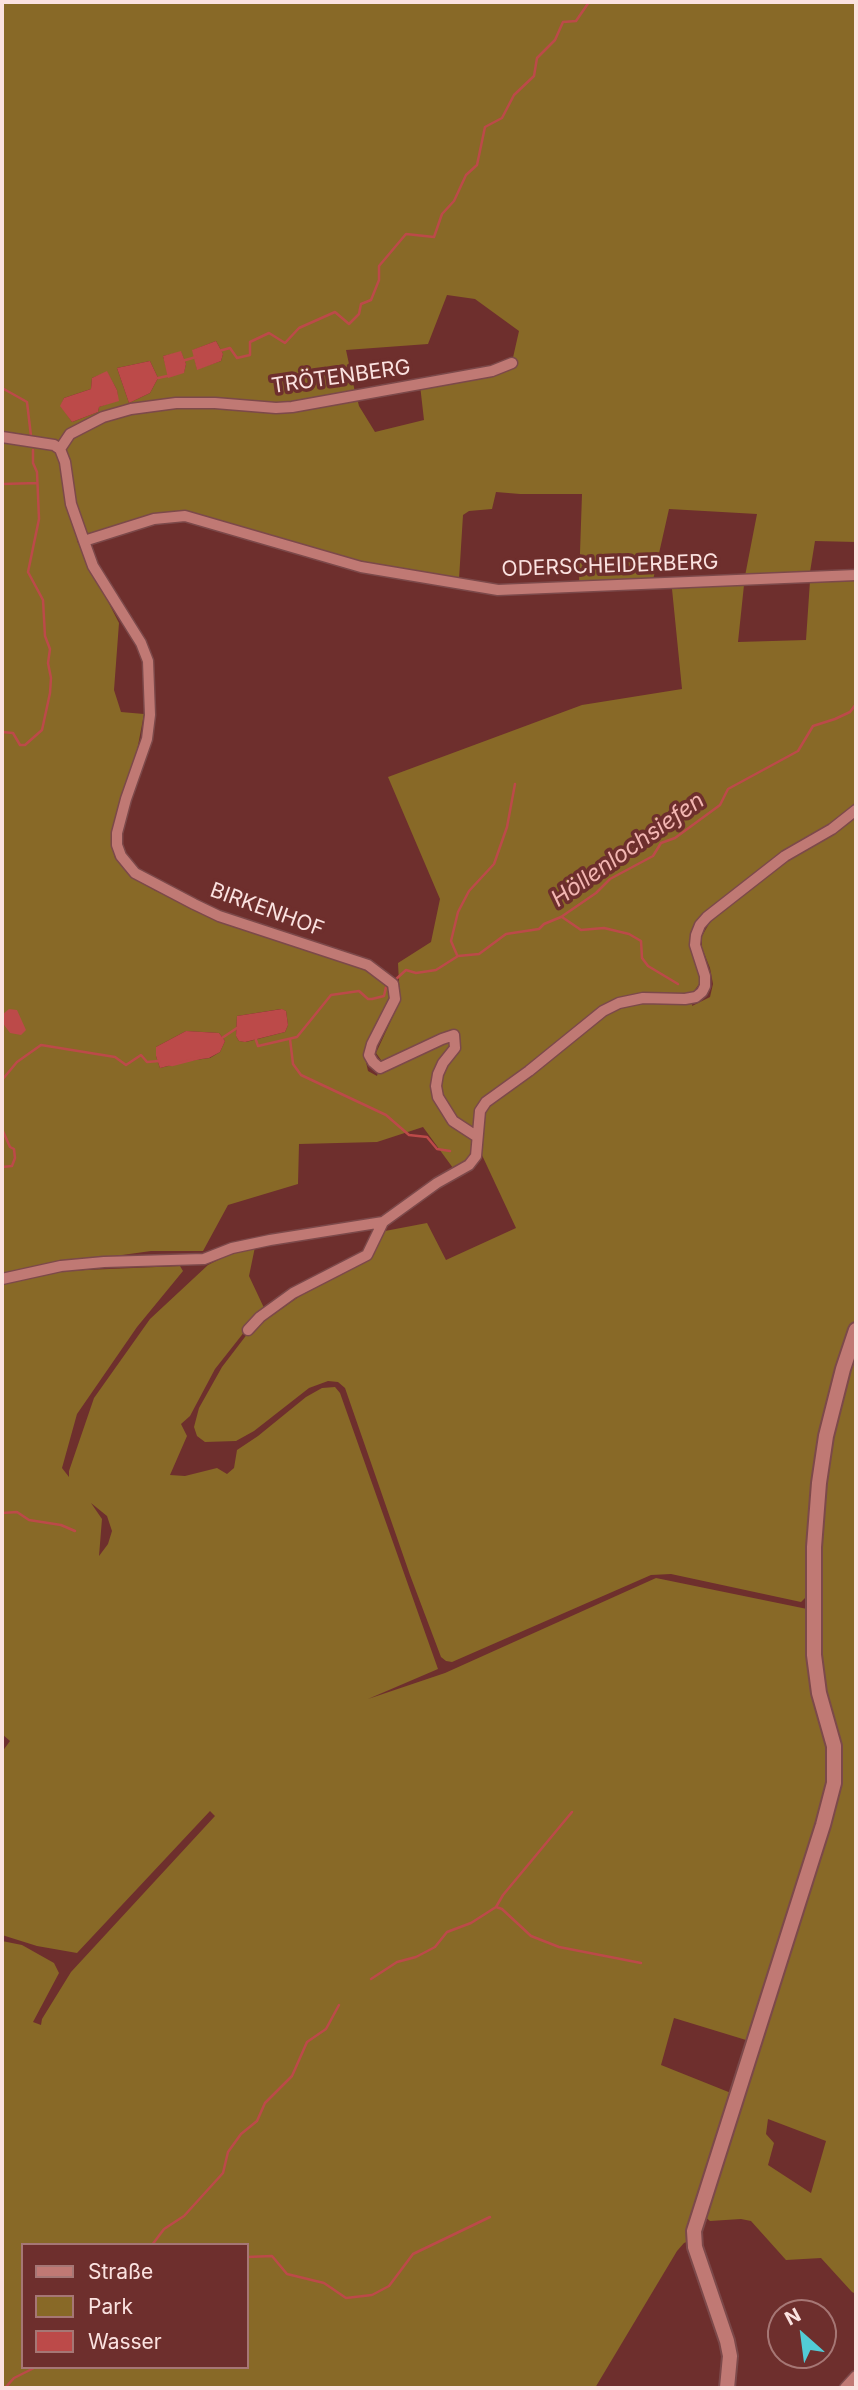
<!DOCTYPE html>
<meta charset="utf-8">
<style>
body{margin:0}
#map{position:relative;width:858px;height:2390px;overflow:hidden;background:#6e2f2d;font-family:Inter,sans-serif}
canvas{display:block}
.frame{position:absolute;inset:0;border:4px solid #fbe2e0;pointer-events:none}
.legend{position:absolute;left:21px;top:2243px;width:228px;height:126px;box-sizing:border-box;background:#6e2f2d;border:2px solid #a67775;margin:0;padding:9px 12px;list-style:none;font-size:21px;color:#fbe2e0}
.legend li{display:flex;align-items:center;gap:14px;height:35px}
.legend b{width:35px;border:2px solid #a67775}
.north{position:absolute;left:767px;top:2299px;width:70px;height:70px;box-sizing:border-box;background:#6e2f2d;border:2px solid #a67775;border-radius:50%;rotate:332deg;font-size:19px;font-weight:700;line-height:28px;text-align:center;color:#fbe2e0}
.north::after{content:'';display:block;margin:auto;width:24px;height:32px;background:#52ccd6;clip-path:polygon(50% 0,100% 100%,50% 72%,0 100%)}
</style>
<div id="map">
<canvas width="858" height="2390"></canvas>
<div class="frame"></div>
<ul class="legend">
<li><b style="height:9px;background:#c07974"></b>Straße</li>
<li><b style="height:19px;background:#886927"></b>Park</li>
<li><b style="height:19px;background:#bc4a49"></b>Wasser</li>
</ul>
<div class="north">N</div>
</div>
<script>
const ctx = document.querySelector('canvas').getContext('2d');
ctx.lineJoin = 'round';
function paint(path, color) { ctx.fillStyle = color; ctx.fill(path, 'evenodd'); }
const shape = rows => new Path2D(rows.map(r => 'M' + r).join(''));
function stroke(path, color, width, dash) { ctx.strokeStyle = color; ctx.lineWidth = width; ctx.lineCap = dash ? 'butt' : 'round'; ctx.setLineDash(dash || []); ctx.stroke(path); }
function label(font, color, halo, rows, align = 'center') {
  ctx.font = font + ' Inter,sans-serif'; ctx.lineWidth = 7; ctx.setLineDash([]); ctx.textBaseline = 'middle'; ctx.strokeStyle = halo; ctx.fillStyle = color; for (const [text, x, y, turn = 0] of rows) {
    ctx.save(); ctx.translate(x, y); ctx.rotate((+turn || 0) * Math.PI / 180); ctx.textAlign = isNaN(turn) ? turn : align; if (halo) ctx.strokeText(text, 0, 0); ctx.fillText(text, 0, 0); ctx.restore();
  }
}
const green = shape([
 [2,2,856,2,856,542,815,541,810,572,745,576,757,514,669,509,653,580,579,582,582,494,520,494,496,492,492,509,469,511,463,515,459,579,345,558,182,511,153,515,110,530,93,533,77,541,119,623,114,690,121,712,144,714,136,756,111,837,115,858,133,877,154,890,215,918,361,966,378,977,393,991,364,1053,368,1071,377,1076,381,1060,376,1053,400,1001,398,963,431,942,440,899,388,777,582,705,682,689,672,589,744,585,738,642,806,640,810,581,856,580,856,1319,833,1387,818,1450,809,1515,808,1585,806,1597,801,1602,671,1574,651,1575,452,1662,446,1661,441,1657,410,1575,345,1388,338,1382,328,1381,309,1388,254,1431,236,1441,205,1442,197,1436,194,1427,199,1408,222,1367,248,1333,268,1315,270,1317,317,1284,371,1258,385,1231,427,1223,446,1260,516,1228,481,1153,453,1168,423,1127,377,1142,299,1144,298,1184,228,1205,203,1251,151,1251,65,1263,62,1271,180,1266,183,1271,137,1327,77,1414,62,1468,69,1477,69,1471,94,1398,150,1319,208,1265,232,1253,255,1247,249,1276,265,1310,245,1331,215,1369,190,1416,181,1424,187,1436,170,1475,185,1476,217,1468,227,1474,234,1468,237,1450,258,1436,306,1397,322,1388,335,1387,340,1393,438,1669,368,1699,445,1673,656,1578,812,1610,814,1654,820,1656,821,1546,827,1468,837,1411,856,1345,856,2294,852,2292,821,2258,786,2260,751,2221,741,2219,710,2221,703,2215,779,1975,770,1974,746,2040,674,2018,661,2065,731,2093,689,2232,694,2239,684,2243,677,2251,595,2388,2,2388,2,1941,22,1945,54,1963,59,1973,33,2022,41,2025,42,2019,71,1972,215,1816,210,1811,77,1953,37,1946,2,1935,2,1752,10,1741,2,1734,2,441,29,445,29,435,2,431],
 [447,295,475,299,519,331,512,362,492,371,420,385,424,420,375,432,359,406,357,398,283,411,283,405,355,392,346,350,428,344],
 [216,341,223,354,221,361,197,369,193,350],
 [181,352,186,364,184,372,169,377,163,356],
 [150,361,158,378,150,393,129,403,117,368],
 [107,372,117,390,118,400,99,407,98,412,72,422,61,406,64,398,91,389,92,378],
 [821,836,827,838,784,862,710,922,702,936,702,948,710,968,713,984,710,997,692,1006,694,991,705,976,695,945,696,935,700,925,707,917,785,856],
 [281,1009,286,1011,288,1025,285,1032,246,1042,239,1041,236,1036,237,1016],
 [186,1031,219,1033,225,1041,220,1052,210,1058,188,1061,160,1068,156,1056,156,1047],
 [91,1503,107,1516,112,1531,108,1544,99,1556,102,1519],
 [768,2119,826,2141,811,2193,768,2165,774,2143,766,2134],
 [23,2245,247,2245,247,2367,23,2367]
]);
const water = shape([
 [216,341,223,354,221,361,197,370,192,350],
 [181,351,186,364,184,373,168,378,163,356],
 [150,361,158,378,150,393,129,403,117,368],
 [107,371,117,390,119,401,99,407,98,412,72,422,60,406,64,398,91,389,92,378],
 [9,1009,17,1010,26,1030,21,1035,10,1033,2,1022,2,1015],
 [282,1009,286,1011,288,1025,285,1032,245,1042,239,1041,236,1036,237,1016],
 [186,1031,219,1033,225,1041,220,1052,209,1058,187,1061,160,1068,156,1056,156,1047]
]);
const stream = shape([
 [219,351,230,348,237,358,250,355,250,342,269,333,285,343,299,328,335,312,349,324,359,314,361,304,371,300,379,280,379,266,406,234,434,237,442,214,454,201,466,175,477,165,485,127,502,118,514,95,534,76,537,58,555,40,563,22,576,21,589,2],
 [182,361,196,357],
 [158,378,172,375],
 [2,388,27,402,31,436],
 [2,484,37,483],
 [2,732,13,733,20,745,25,745,42,730,50,693,51,678,48,663,50,649,45,636,43,600,28,572,39,519,37,472,33,463,33,450],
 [562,917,581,930,604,928,629,934,641,941,642,958,648,966,678,984],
 [457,955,451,941,458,912,469,891,494,864,507,827,515,784],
 [395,980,406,970,416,973,436,970,458,956,479,954,506,934,539,929,544,924,561,917,596,893,610,879,653,856,661,843,675,838,720,805,728,789,798,751,813,726,835,719,850,712,856,704],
 [255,1037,258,1046,297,1037,331,995,359,991,368,999,372,999,384,996,386,987],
 [222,1038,237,1028],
 [290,1039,293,1064,301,1075,386,1115,409,1135,427,1137,437,1149,450,1151],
 [168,1064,172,1065,199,1058],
 [2,1080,17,1062,41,1045,115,1057,126,1065,141,1055,147,1062,159,1061],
 [2,1123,2,1127],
 [2,1129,10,1147,14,1149,15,1158,12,1166,2,1167],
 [2,1513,17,1512,29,1520,61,1525,75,1531],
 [496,1907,502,1909,531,1936,559,1947,641,1963],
 [371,1979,397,1962,416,1957,435,1947,447,1932,471,1923,496,1907,503,1895,572,1812],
 [152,2245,164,2229,184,2216,223,2173,228,2152,241,2134,257,2121,265,2103,292,2076,307,2042,326,2029,339,2005],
 [247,2257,272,2256,287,2274,324,2283,346,2298,372,2295,389,2286,413,2254,490,2217],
 [5,2388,14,2378,36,2367]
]);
const street = shape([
 [2,437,54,445,60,449,65,462,71,504,84,541,154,519,185,516,361,567,498,590,856,575],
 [60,449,70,434,103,417,131,409,176,403,215,403,276,408,292,407,492,371,512,363],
 [84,541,93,566,141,643,148,661,150,715,147,739,126,799,117,833,117,845,121,856,135,873,194,904,219,916,359,962,368,965,393,984,395,999,372,1044,369,1055,373,1062,380,1068,442,1039,454,1035,455,1048,443,1063,438,1074,436,1086,438,1097,453,1121,476,1136],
 [2,1279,61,1266,104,1262,204,1259,232,1248,270,1240,383,1222,437,1183,469,1165,476,1156,480,1111,486,1102,529,1071,603,1011,619,1003,643,998,685,999,696,997,702,992,705,986,705,976,695,945,696,935,700,925,707,917,785,856,832,829,856,810],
 [248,1330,260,1317,293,1293,367,1255,383,1222],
 [845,2388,856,2376]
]);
const secondary = shape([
 [727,2388,730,2356,727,2341,695,2247,694,2231,823,1825,834,1783,834,1746,819,1693,814,1655,814,1547,819,1483,826,1436,843,1369,856,1330]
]);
const streetNames = [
 ["TRÖTENBERG",341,377,-8],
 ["ODERSCHEIDERBERG",610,566,-2],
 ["BIRKENHOF",267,910,20]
];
const waterNames = [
 ["Höllenlochsiefen",628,850,-35]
];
paint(green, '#886927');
paint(water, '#bc4a49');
stroke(stream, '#bc4a49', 2.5);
stroke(street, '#7c494a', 13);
stroke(secondary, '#7c494a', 18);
stroke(street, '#c07974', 10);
stroke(secondary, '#c07974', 14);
label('21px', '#fbe2e0', '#6e2f2d', streetNames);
label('italic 23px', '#f3b6b2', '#6e2f2d', waterNames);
</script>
